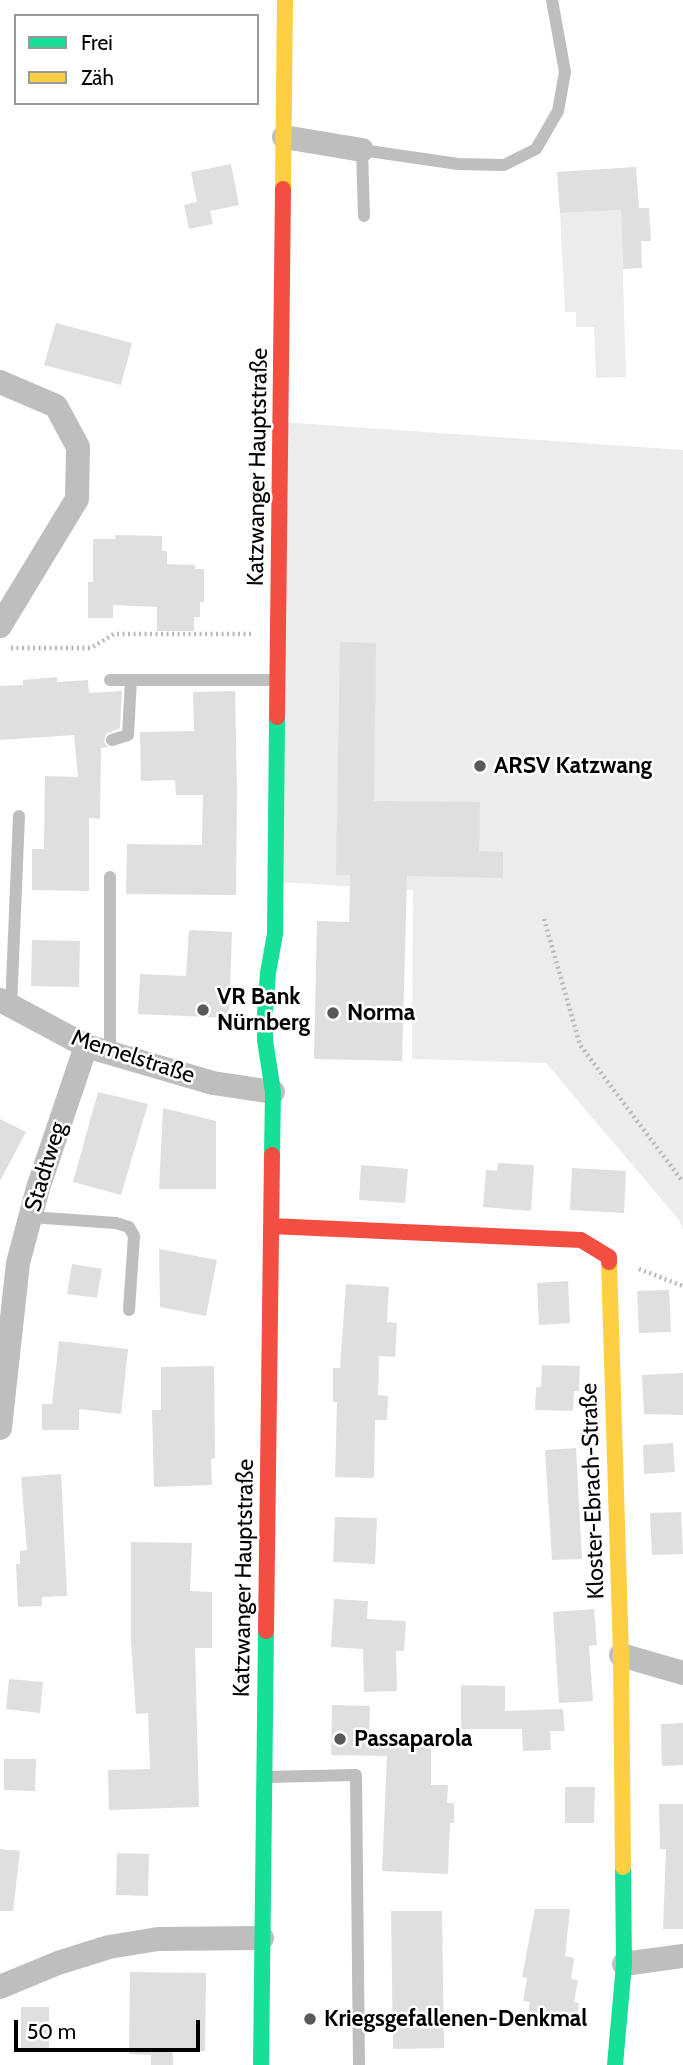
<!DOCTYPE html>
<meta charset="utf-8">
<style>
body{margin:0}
#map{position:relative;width:683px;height:2065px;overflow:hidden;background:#fff;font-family:Cabin,sans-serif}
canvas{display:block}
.legend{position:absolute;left:14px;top:14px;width:245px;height:91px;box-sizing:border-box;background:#fff;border:2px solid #999;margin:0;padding:9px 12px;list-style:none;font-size:21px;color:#000}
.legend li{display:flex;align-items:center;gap:14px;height:35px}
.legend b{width:35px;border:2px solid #999}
.scale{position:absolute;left:14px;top:2020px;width:186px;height:32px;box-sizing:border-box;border:4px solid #000;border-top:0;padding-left:9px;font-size:21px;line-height:24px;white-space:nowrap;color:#000;-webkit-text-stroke:5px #fff;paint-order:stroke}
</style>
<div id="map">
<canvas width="683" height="2065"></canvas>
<ul class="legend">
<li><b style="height:9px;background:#16e098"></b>Frei</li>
<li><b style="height:9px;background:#ffcf43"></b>Zäh</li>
</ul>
<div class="scale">50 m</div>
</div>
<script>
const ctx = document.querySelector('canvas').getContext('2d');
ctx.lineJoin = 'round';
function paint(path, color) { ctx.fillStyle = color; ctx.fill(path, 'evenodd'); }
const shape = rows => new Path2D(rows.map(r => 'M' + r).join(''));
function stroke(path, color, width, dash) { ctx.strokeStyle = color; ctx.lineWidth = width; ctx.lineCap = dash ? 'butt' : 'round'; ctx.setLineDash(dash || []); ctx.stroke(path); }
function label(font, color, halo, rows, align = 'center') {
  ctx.font = font + ' Cabin,sans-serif'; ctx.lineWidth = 5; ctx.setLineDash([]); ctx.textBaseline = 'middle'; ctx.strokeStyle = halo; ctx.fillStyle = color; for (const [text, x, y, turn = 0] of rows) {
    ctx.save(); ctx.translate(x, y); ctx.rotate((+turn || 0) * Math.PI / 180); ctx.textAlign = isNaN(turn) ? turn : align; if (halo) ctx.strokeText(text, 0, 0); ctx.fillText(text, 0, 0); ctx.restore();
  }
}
const green = shape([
 [621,210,626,377,596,378,594,327,576,327,576,312,565,312,560,213],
 [282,422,683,450,683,1230,679,1220,546,1063,412,1059,413,890,277,882]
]);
const building = shape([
 [231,164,239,205,210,211,213,224,189,229,184,205,197,202,191,172],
 [636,167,639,208,649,208,651,241,641,241,642,268,623,269,621,210,560,213,557,172],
 [56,323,132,343,121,385,44,365],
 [115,535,162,536,162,551,167,551,167,564,195,565,195,569,204,569,204,602,200,602,200,617,194,617,194,631,157,631,157,607,113,605,113,618,88,618,88,582,93,582,93,539,115,539],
 [340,642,376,643,374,801,480,802,479,851,503,852,503,878,407,876,402,1061,314,1059,317,921,349,922,350,875,336,875],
 [57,677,57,682,88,680,89,693,122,691,120,728,106,734,104,742,108,747,101,748,100,819,89,818,89,891,32,890,32,849,44,849,45,776,78,777,74,735,0,740,0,686,23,685,23,680],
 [235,691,237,791,236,895,126,894,127,844,202,845,203,795,176,795,175,780,141,781,140,732,194,731,193,692],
 [189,930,232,932,229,1018,138,1014,140,974,186,976],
 [32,940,80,941,79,987,31,986],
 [98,1092,148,1104,121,1195,73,1182],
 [163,1108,216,1121,216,1189,159,1189],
 [0,1119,26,1132,0,1181],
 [498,1163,534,1165,531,1211,483,1207,486,1170,497,1171],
 [361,1165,408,1169,405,1203,359,1200],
 [572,1168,626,1171,624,1213,570,1210],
 [159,1249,217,1260,206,1316,160,1307],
 [72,1264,102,1269,97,1298,67,1294],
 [568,1281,570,1323,539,1325,537,1283],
 [346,1284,389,1287,387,1322,397,1323,395,1357,379,1356,378,1395,388,1396,387,1420,375,1420,374,1478,335,1477,337,1402,333,1402,333,1368,340,1368],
 [669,1290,671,1332,639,1333,637,1291],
 [59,1341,128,1349,121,1414,79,1409,79,1430,42,1430,42,1404,52,1404],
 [542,1365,580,1366,579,1391,574,1391,573,1411,535,1410,536,1387,541,1387],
 [214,1366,215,1458,211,1459,212,1485,154,1487,152,1410,161,1410,161,1367],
 [683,1373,683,1415,644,1414,642,1375],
 [673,1443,675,1472,644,1474,643,1445],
 [576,1448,582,1559,552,1560,545,1450],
 [61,1474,67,1596,42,1597,42,1606,18,1607,16,1564,20,1564,20,1551,27,1550,21,1477],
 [681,1512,683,1554,652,1555,650,1513],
 [335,1517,377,1518,375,1564,333,1562],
 [131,1542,192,1543,190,1591,212,1592,212,1648,195,1648,199,1807,109,1810,108,1770,150,1769,148,1713,136,1714,131,1642],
 [334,1599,368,1601,367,1619,406,1621,404,1651,396,1651,397,1691,364,1692,363,1649,331,1647],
 [594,1609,597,1645,589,1646,593,1701,559,1703,553,1612],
 [9,1679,43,1682,40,1713,6,1709],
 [461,1685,505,1686,505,1711,563,1709,565,1731,550,1731,551,1750,523,1751,522,1729,461,1729],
 [332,1705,370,1706,369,1736,431,1737,431,1785,448,1785,447,1803,454,1803,454,1823,450,1823,448,1874,382,1871,387,1756,331,1755],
 [683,1723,683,1765,662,1766,661,1724],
 [4,1759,36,1759,35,1791,4,1790],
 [565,1787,595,1787,594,1823,565,1823],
 [659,1804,683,1804,683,1929,663,1929,666,1849,660,1849],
 [0,1849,20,1851,13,1911,0,1911],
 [117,1853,149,1854,148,1896,116,1895],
 [535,1909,570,1909,565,1956,574,1958,571,1979,578,1980,574,2002,579,2003,575,2029,527,2021,530,2002,523,2001,527,1978,522,1977],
 [391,1911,442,1911,444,2048,393,2049],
 [130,1972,206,1973,205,2051,173,2051,173,2065,151,2065,151,2055,129,2054],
 [21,2007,49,2007,49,2050,21,2050]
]);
const path = shape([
 [11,648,91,648,114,634,251,634],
 [544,919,580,1045,683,1182],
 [639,1269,683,1286]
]);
const lane = shape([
 [364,216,362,150,458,164,504,165,536,149,558,111,565,72,552,0],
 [110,680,274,680],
 [112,740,128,735,131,680],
 [11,1007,19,816],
 [110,1053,110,877],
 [30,1217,116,1223,129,1227,134,1236,129,1310],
 [266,1777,356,1775,359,2065]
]);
const street = shape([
 [284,137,362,150],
 [0,382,56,406,78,447,77,499,0,626],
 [0,1000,86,1046,213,1083,273,1092],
 [0,1428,18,1263,38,1188,86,1046],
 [621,1655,683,1673],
 [624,1964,683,1956],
 [0,1987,58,1963,109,1947,158,1939,262,1938]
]);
const fast = shape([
 [272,1155,273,1092,265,1040,265,1013,268,973,275,934,277,717],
 [261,2065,266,1631],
 [615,2065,624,1964,623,1867]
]);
const slow = shape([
 [283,189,285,0],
 [609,1262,621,1655,623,1867]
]);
const jam = shape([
 [277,717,283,189],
 [271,1226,581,1240,609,1257,609,1262],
 [266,1631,272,1155]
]);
const markers = [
 [480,766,7,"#595959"],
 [203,1010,7,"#595959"],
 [333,1013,7,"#595959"],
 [340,1739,7,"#595959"],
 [310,2019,7,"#595959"]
];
const streetNames = [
 ["Katzwanger Hauptstraße",258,467,-89],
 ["Memelstraße",133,1057,18],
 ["Stadtweg",46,1167,-73],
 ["Kloster-Ebrach-Straße",593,1491,-92],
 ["Katzwanger Hauptstraße",244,1578,-89]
];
const poiNames = [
 ["ARSV Katzwang",494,766],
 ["VR Bank",217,997],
 ["Nürnberg",217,1023],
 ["Norma",347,1013],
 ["Passaparola",354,1739],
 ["Kriegsgefallenen-Denkmal",324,2019]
];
paint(green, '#ececec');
paint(building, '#dfdfdf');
stroke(path, '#b9b9b9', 4.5, [2, 3.5]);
stroke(lane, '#bebebe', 12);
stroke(street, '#bebebe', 24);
stroke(fast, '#16e098', 16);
stroke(slow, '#ffcf43', 16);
stroke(jam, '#f24e42', 16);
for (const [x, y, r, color] of markers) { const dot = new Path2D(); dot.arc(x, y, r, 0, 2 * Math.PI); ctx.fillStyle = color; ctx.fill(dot); stroke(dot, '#fff', 2.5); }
label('23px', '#000', '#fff', streetNames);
label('bold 23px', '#000', '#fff', poiNames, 'left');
</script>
